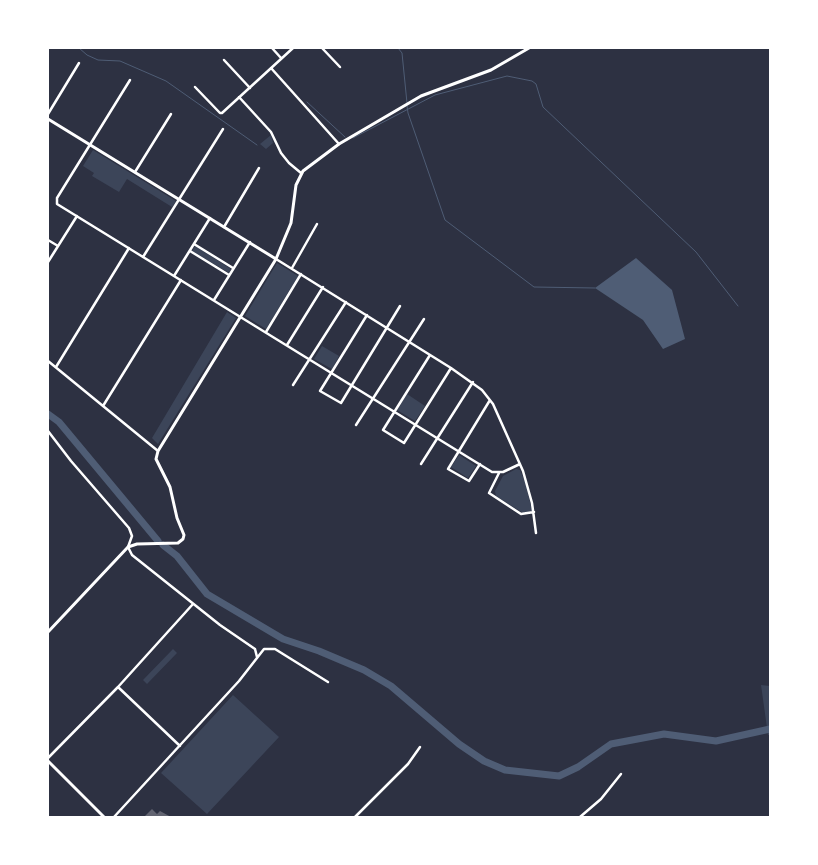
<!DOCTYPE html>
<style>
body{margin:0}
#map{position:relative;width:818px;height:865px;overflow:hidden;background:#2d3142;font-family:Manrope,sans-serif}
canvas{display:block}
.frame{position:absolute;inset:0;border:49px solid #fff;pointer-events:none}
</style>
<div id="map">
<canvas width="818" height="865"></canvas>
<div class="frame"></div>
</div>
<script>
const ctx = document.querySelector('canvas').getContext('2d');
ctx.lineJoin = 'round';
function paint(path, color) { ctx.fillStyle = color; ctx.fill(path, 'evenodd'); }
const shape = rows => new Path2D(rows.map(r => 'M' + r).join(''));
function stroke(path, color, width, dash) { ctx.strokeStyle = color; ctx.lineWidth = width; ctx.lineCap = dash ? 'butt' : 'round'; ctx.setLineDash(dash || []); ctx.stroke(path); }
const green = shape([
 [271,135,273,143,266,149,260,144],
 [93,150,176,201,172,207,127,179,119,192,92,176,94,173,83,166],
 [195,246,231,269,229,273,192,251],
 [277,263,298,276,266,329,245,316],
 [227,312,236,318,158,444,152,438],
 [322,346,339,356,332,369,314,359],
 [407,394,425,406,415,421,397,410],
 [459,455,476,466,468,478,451,467],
 [516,469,520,470,526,484,532,511,523,513,496,496,495,491,503,476],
 [173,649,177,653,147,684,143,680],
 [761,685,770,686,770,735,768,735],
 [233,695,279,737,207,814,161,773]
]);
const water = shape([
 [636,258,672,290,685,339,663,349,643,320,595,288]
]);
const stream = shape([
 [79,48,87,55,98,60,120,61,166,81,257,145],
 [398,48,402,53,407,103],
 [307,102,345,137],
 [407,106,408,113,445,220,534,287,595,288],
 [353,138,435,95,507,76,532,81,536,84,543,107,696,252,738,306]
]);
const river = shape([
 [48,414,59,422,158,541],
 [163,545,177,556,207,594,283,639,319,651,364,670,391,686,459,744,484,761,505,770,559,776,578,767,611,744,664,734,716,741,770,729]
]);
const building = shape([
 [152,809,157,814,160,811,171,817,144,817]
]);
const minor = shape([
 [272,48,281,58],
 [322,48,340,67],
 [224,60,250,88],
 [271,68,339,144],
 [130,80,57,198,57,204,492,472,503,472,520,464],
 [195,87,220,113,222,113,293,48],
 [239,97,271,132,281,153,289,163,301,173],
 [48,114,79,63],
 [135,172,171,114],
 [224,227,259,168],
 [48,240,58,246],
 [194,244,233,268],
 [190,251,229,275],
 [143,257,223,129],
 [276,259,451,368,482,390,493,404,523,471,532,503,536,533],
 [48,262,77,216],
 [292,268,317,224],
 [174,276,210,218],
 [214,300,250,242],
 [367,315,320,391,341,403,400,306],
 [266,332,301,274],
 [287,345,323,287],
 [430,355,383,430,404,443,451,368],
 [48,361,158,451],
 [56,367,129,248],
 [293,385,346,302],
 [103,406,181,280],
 [356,425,424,319],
 [48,431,71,461,129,528,132,536,128,547,132,555,220,625,255,649,257,657],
 [421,464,473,382],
 [480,464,469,481,448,469,490,400],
 [499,473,489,493,521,514,534,512],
 [118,687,180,746],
 [48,758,118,687,193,604],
 [114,817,239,681,264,649,275,649,328,682],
 [355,817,408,764,420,747],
 [580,817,601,799,621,774]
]);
const tertiary = shape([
 [48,119,276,259],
 [48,632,128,547,137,544,178,543,183,539,184,535,177,518,170,487,156,459,158,451,276,259,291,223,296,185,303,171,339,144,421,96,491,70,529,48],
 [48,761,104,817]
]);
paint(green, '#3c4559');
paint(water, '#4f5d75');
stroke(stream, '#4f5d75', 1);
stroke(river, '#4f5d75', 7);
paint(building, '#626471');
stroke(minor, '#fff', 2.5);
stroke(tertiary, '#fff', 3);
</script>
